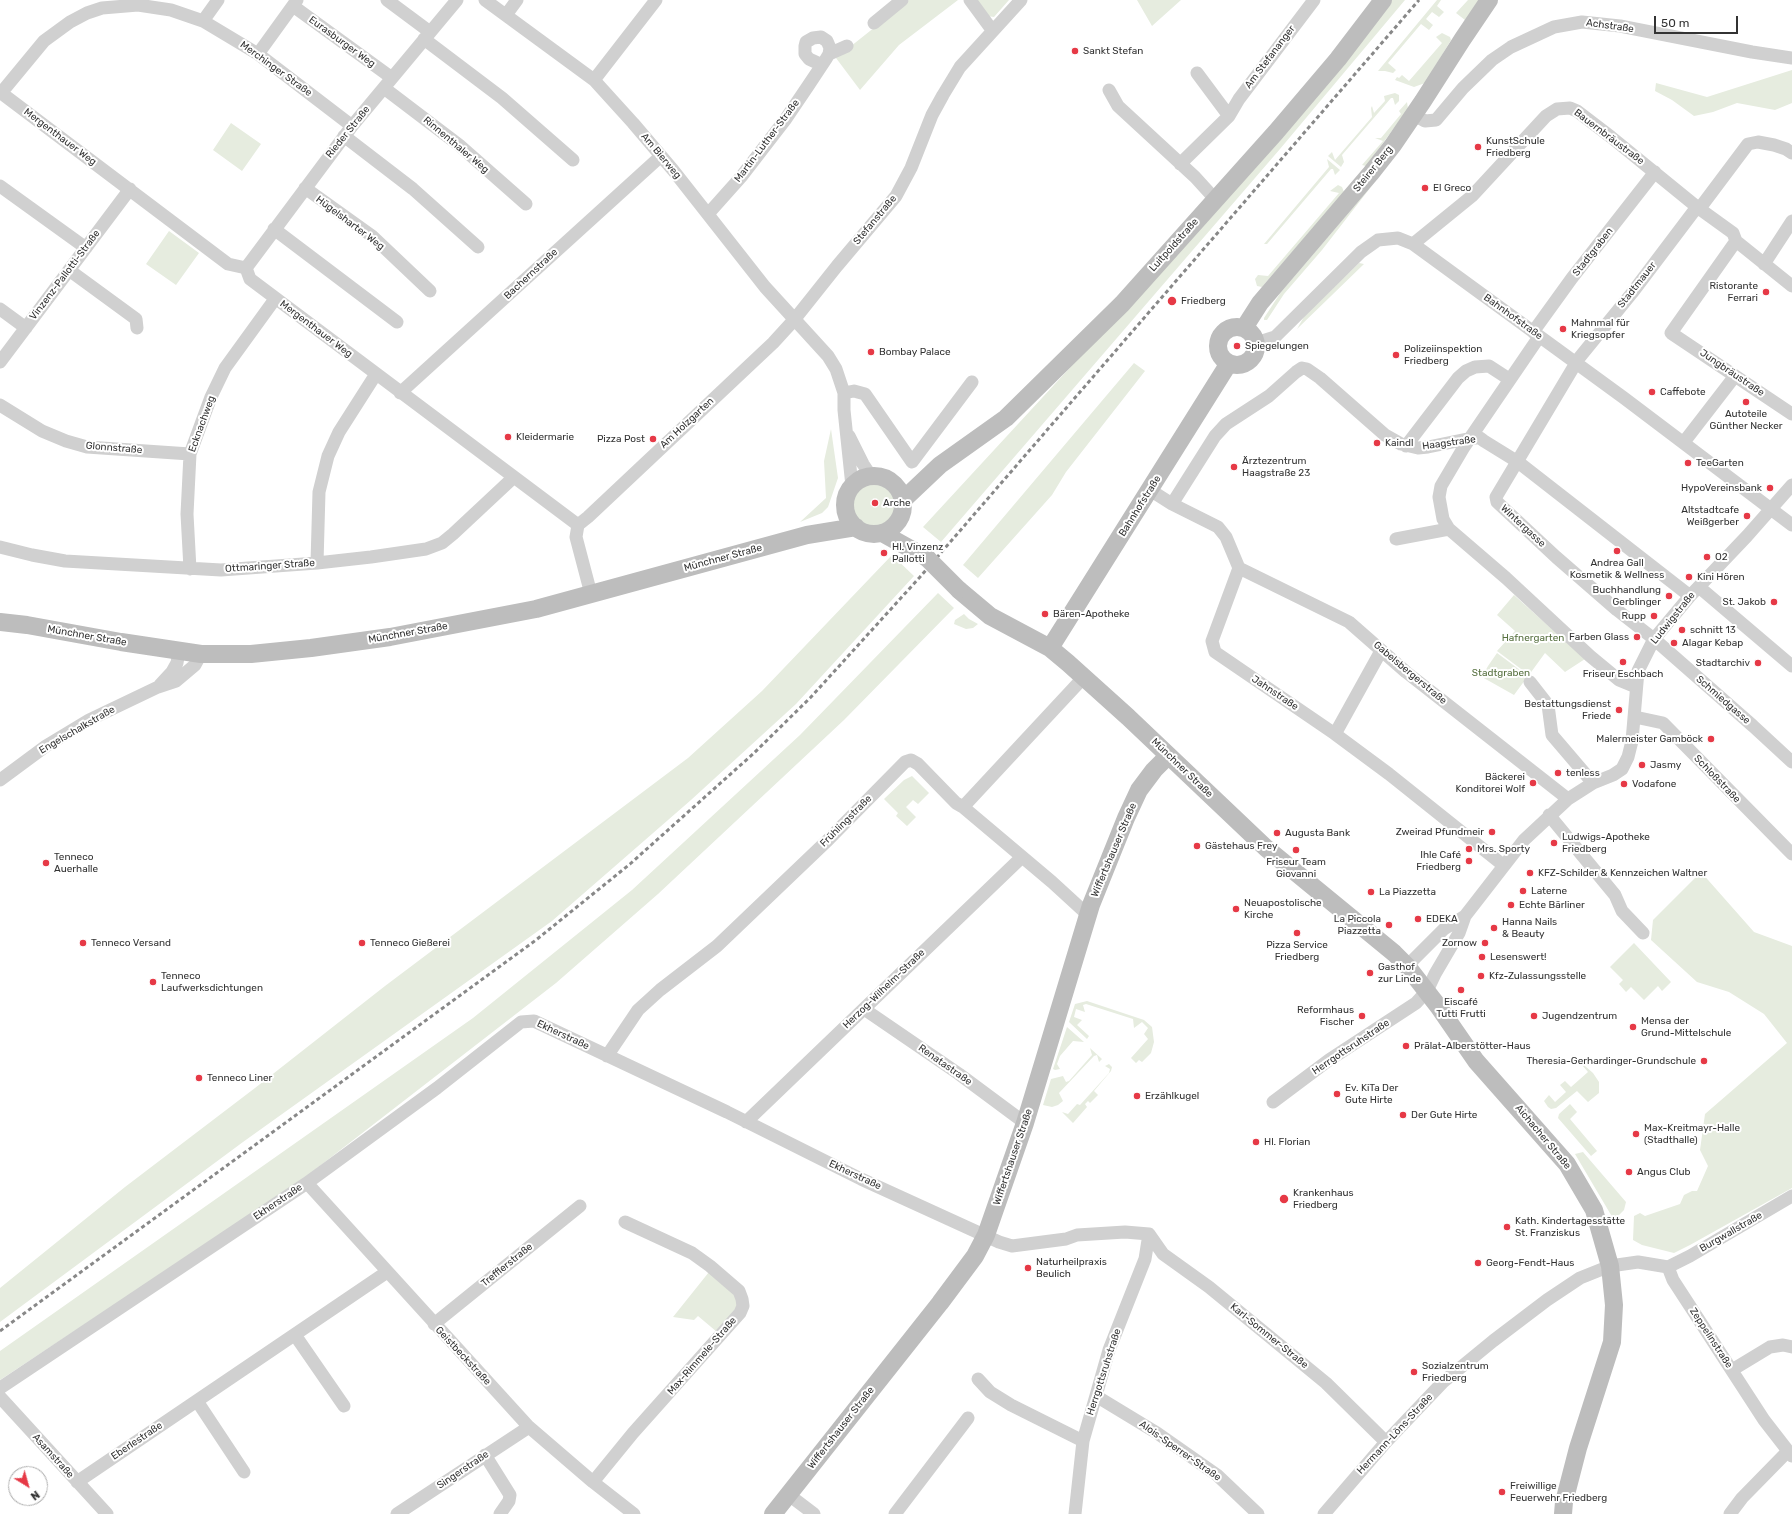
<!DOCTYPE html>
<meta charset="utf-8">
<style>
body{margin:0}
#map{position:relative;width:1792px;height:1514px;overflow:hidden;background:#fff;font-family:Rubik,sans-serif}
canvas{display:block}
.north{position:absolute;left:8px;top:1466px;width:40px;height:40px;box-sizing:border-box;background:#fff;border:1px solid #adadad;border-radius:50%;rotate:143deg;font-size:11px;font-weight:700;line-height:16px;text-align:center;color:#333}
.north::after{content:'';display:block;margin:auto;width:14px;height:18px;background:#e63946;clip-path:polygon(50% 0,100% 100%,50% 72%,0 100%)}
.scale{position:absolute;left:1654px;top:16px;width:84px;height:18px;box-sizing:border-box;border:2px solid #333;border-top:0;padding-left:5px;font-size:12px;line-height:14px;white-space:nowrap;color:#333;-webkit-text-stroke:3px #fff;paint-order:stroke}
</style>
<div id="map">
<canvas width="1792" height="1514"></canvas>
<div class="north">N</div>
<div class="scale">50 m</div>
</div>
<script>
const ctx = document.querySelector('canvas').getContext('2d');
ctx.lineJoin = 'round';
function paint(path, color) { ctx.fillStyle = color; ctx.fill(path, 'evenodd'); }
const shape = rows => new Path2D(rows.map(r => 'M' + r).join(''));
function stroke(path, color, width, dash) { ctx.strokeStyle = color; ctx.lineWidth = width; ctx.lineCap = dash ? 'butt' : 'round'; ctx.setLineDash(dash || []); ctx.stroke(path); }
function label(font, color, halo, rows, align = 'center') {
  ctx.font = font + ' Rubik,sans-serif'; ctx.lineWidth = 4; ctx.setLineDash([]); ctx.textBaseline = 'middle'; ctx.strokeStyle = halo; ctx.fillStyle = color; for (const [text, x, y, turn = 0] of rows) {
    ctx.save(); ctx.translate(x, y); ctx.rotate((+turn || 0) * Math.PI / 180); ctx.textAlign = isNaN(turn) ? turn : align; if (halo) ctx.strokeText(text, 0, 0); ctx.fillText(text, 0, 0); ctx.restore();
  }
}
const green = shape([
 [909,0,958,0,899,45,860,90,836,58],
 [976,0,1009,0,994,17,987,16],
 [1137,0,1181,0,1152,26],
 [1392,0,1405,0,1280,149,941,542,923,527,1125,308],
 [1437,0,1441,0,1437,6,1444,12,1439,17,1432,12,1426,19,1433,25,1429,30,1421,24,1388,63,1396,70,1393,73,1385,71,1378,71],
 [1468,0,1480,0,1465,20,1456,13],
 [1442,33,1450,37,1451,40,1425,83,1414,87,1395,80,1397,77,1399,78,1402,75,1409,81,1442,43,1436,37],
 [1792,70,1792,103,1775,110,1737,103,1713,112,1694,116,1672,100,1655,91,1656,83,1707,97],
 [1395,93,1399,95,1399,101,1395,105,1393,98,1391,98,1342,155,1344,162,1341,167,1328,156,1332,152,1335,160,1372,117,1371,108,1372,106,1374,113,1385,101,1384,96],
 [1407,102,1408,109,1366,166,1362,165,1383,141,1375,138,1381,138,1401,114,1399,111],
 [231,123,261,144,242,171,213,150],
 [1327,159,1340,170,1335,175,1333,169,1331,169,1267,244,1264,244,1329,167],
 [1374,183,1322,250,1284,294,1267,320,1264,320,1264,318,1281,292],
 [1338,185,1342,187,1344,192,1262,287,1257,286,1255,279,1258,275,1268,276,1339,193,1330,191],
 [169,231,199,253,176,285,146,264],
 [1359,263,1364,264,1297,329,1305,315],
 [1134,363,1145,371,1066,472,1052,495,978,578,963,565],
 [831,429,838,478,828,507,822,513,800,522,826,498,824,461],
 '853 505a22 22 0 1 1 44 0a22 22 0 1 1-44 0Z',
 [892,555,914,576,796,704,691,800,552,921,243,1142,0,1322,0,1288,125,1187,255,1088,385,986,688,758,762,691],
 [938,593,954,608,844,720,658,894,556,983,290,1189,0,1380,0,1351,473,1018,632,890,800,735],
 [1514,595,1585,659,1565,672,1545,653,1529,675,1497,651,1515,631,1497,615],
 [964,614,969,619,978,624,973,628,966,629,954,624,955,620],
 [1497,653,1528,676,1514,695,1482,677,1488,666],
 [912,776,929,793,918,804,913,800,906,807,916,817,907,826,896,816,898,813,884,799,904,780],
 [1701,872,1754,932,1792,946,1792,1188,1690,1245,1674,1253,1642,1245,1633,1240,1634,1216,1640,1213,1645,1216,1680,1204,1684,1195,1692,1191,1697,1191,1708,1166,1700,1150,1705,1114,1787,1043,1764,1014,1729,992,1697,982,1651,940,1653,920],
 [1634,943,1671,982,1662,991,1658,986,1644,1000,1631,987,1626,992,1619,984,1623,980,1610,967],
 [1087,1001,1144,1020,1152,1027,1154,1042,1151,1053,1142,1062,1139,1060,1136,1063,1131,1058,1148,1039,1144,1034,1148,1028,1142,1022,1134,1028,1133,1019,1086,1004,1083,1005,1085,1012,1076,1009,1074,1017,1082,1020,1077,1025,1089,1036,1087,1039,1069,1022,1075,1004],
 [1067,1027,1084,1042,1073,1041,1060,1056,1057,1064,1060,1069,1055,1070,1053,1069],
 [1090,1048,1102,1059,1099,1062,1097,1055,1094,1056,1059,1093,1063,1101,1058,1105,1052,1107,1043,1105,1051,1079,1063,1076,1066,1082,1069,1081,1092,1055],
 [1109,1064,1112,1067,1111,1071,1094,1091,1098,1095,1090,1103,1088,1101,1085,1104,1087,1107,1073,1123,1062,1112,1068,1114,1077,1104,1080,1105,1109,1073,1110,1069,1105,1066],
 [1582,1065,1585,1066,1593,1073,1599,1082,1599,1093,1588,1102,1577,1091,1556,1108,1551,1109,1548,1107,1544,1101,1549,1095,1555,1102,1566,1092,1560,1085,1565,1081,1571,1087,1588,1072],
 [1570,1104,1577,1112,1570,1119,1597,1151,1591,1156,1558,1118,1559,1114],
 [1583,1152,1626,1202,1624,1210,1614,1220,1575,1154],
 [709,1272,731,1291,737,1299,737,1309,717,1332,698,1316,694,1320,673,1317]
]);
const street = shape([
 [387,0,430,32],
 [485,0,594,80,633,123,673,170,765,287,828,356,836,369,844,393,844,410,852,486],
 [970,0,992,30],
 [293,6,392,78],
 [506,15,517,0],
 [203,21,218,0],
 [874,23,902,0],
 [424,39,502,98,573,160],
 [258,54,297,0],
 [829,54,847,46],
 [594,80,656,0],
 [384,88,459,145,526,204],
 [1109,90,1118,106,1195,177,1215,199],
 [0,92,228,264,246,268,250,279,578,525],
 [1,93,44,41,70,22,87,13,102,8,138,5,171,10,203,21,258,54,352,126],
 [1414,115,1425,121,1436,120,1463,88,1492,60,1511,47,1554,27,1582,22,1620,26,1752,52,1792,58],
 [1229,116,1239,99,1314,0],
 [344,136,413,189,478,247],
 [1180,164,1229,116,1197,73],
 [0,186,86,248],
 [305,188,372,236,430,291],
 [1700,208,1748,144,1758,142,1774,145,1786,149,1792,153],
 [708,214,741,177,768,142,785,120,808,86,826,59,829,54,830,48,827,41,821,37,813,38,806,42,805,46,805,54,809,59,822,65],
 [274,229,397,322],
 [1736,241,1671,333,1792,414],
 [1413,244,1472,196,1546,116,1557,109,1570,108,1577,111,1611,137,1697,207,1733,233,1736,241,1792,286],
 [1764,264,1792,221],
 [246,268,352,126,457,0],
 [69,270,136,319,137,328],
 [0,309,26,328],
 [1533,332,1572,278,1655,172],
 [1539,337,1464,447,1441,486,1439,497,1443,519,1449,529,1506,578,1590,656,1619,680,1636,687],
 [1256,343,1275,337,1361,252,1378,240,1398,238,1413,244,1624,398,1792,525],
 [0,362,130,189],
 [1575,363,1632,293,1697,207],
 [1576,363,1496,497,1497,502,1556,557,1617,610,1654,639,1753,726,1792,762],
 [400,393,661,156],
 [844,393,854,391,865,394,912,462,972,382],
 [0,405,42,431,66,441,87,447,190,454],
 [849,436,863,464,871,476],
 [1684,442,1735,376],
 [1406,446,1458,378,1466,371,1475,367,1489,366,1509,379],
 [1150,490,1172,504,1218,527,1226,537,1239,568,1212,641,1215,652,1335,734,1389,774,1503,865],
 [1172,504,1215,436,1226,424,1269,396,1296,372,1302,368,1307,369,1320,378,1385,435,1401,444,1418,448,1428,447,1472,438,1480,438,1484,441,1518,462,1690,596],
 [578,525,588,517,773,343,794,320,837,266,896,196,911,168,932,115,943,95,960,67,1021,0],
 [578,525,576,537,591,594],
 [1396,539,1449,529],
 [0,547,32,555,65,561,221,570,317,563,371,557,426,549,442,543,453,534,514,477],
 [317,563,319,492,328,456,339,432,376,374],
 [1239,568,1349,622,1406,672,1568,799],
 [190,569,187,514,190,454,211,397,225,368,275,299],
 [1699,587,1792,666],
 [1530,682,1548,705,1552,735,1593,783],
 [160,685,172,672,177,663,179,651],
 [1635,717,1663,723,1792,854],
 [1335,734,1381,651],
 [0,780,46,746,89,720,158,687,176,681,195,665,201,654],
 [963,807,1052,882,1088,915],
 [1549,815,1615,895,1622,911,1643,933],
 [1407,966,1444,929,1465,916],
 [864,1009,959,1074,1025,1123],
 [607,1056,638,1010,660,990,717,946,829,839,905,762,911,760,918,764,956,803,963,807,1084,677],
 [1273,1102,1329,1060,1416,1003,1427,991,1435,974,1459,933,1465,916,1524,840,1568,799,1593,783,1613,775,1622,769,1628,757,1632,741,1638,671,1654,639,1690,596,1747,536,1792,485],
 [746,1122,1022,857],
 [307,1183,529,1427,593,1482,634,1514],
 [1149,1234,1163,1254,1209,1287,1298,1360,1326,1383,1386,1442],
 [1668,1267,1673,1280,1764,1420,1792,1456],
 [1668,1267,1690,1256,1792,1196],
 [434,1324,580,1206],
 [295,1335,344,1406],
 [1732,1370,1770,1347,1783,1345,1792,1347],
 [978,1379,990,1392,1011,1405,1083,1441],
 [0,1388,307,1183,437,1088,521,1022,534,1021,727,1112,861,1179,999,1242,1012,1246,1066,1239,1077,1235,1125,1232,1149,1234],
 [1096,1396,1157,1433,1217,1475,1258,1514],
 [0,1397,107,1514],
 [197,1401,244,1472],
 [485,1455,510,1495,509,1501,500,1514],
 [77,1482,387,1272],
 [593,1482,633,1433,740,1313,743,1306,742,1299,739,1291,710,1266,692,1253,625,1222],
 [789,1495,814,1514],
 [397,1514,529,1427],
 [895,1514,968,1418],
 [1075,1514,1083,1441,1109,1350,1145,1259,1149,1234],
 [1324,1514,1386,1442,1443,1382,1493,1341,1547,1300,1580,1278,1610,1266,1638,1262,1668,1267],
 [1730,1514,1742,1498,1788,1451]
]);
const secondary = shape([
 '1218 346a19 19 0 1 1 38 0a19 19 0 1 1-38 0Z',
 [1244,328,1260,303,1371,173,1393,145,1423,101,1462,40,1489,0],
 '845 505a29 29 0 1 1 58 0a29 29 0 1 1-58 0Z',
 [903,500,940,465,1006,418,1122,304,1276,132,1338,59,1383,0],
 [882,533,927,558],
 [959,590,990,616,1050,648,1068,663,1128,717,1266,848,1394,953,1407,966,1438,1006,1476,1061,1567,1164,1594,1210,1610,1266,1614,1305,1612,1342,1578,1448,1564,1502,1563,1514],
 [0,622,27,625,121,642,201,654,251,654,311,648,390,637,536,609,807,535,856,527],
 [1050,648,1229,363],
 [773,1514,940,1303,975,1256,986,1235,1025,1123,1091,905,1126,818,1139,790,1154,770,1168,756]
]);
const rail = shape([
 [0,1331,536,940,630,864,753,754,811,697,920,577,1419,0]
]);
const secondaryBridge = shape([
 [927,558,959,590]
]);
const markers = [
 [1075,51,4,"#e63946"],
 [1478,147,4,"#e63946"],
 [1425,188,4,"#e63946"],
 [1766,292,4,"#e63946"],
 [1172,301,5,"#e63946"],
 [1563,329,4,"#e63946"],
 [1237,346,4,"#e63946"],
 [871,352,4,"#e63946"],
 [1396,355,4,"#e63946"],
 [1652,392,4,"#e63946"],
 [1746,402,4,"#e63946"],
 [508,437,4,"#e63946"],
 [653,439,4,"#e63946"],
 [1377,443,4,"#e63946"],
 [1688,463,4,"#e63946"],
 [1234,467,4,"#e63946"],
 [1770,488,4,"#e63946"],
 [875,503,4,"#e63946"],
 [1747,516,4,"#e63946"],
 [1617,551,4,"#e63946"],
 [884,553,4,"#e63946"],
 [1707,557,4,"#e63946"],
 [1689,577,4,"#e63946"],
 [1669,596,4,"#e63946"],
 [1774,602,4,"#e63946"],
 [1045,614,4,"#e63946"],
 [1654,616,4,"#e63946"],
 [1682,630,4,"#e63946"],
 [1637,637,4,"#e63946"],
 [1674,643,4,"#e63946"],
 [1623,662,4,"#e63946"],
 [1758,663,4,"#e63946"],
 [1619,710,4,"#e63946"],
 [1711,739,4,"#e63946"],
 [1642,765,4,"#e63946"],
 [1558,773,4,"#e63946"],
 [1533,783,4,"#e63946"],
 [1624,784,4,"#e63946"],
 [1492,832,4,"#e63946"],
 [1277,833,4,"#e63946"],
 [1554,843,4,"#e63946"],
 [1197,846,4,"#e63946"],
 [1469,849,4,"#e63946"],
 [1296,850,4,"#e63946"],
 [1469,861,4,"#e63946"],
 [46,863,4,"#e63946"],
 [1530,873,4,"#e63946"],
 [1523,891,4,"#e63946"],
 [1371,892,4,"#e63946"],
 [1511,905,4,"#e63946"],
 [1236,909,4,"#e63946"],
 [1418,919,4,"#e63946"],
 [1389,925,4,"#e63946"],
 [1494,928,4,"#e63946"],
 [1297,933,4,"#e63946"],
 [83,943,4,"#e63946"],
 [362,943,4,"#e63946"],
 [1485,943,4,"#e63946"],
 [1482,957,4,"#e63946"],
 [1370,973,4,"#e63946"],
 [1481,976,4,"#e63946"],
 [153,982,4,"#e63946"],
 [1461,990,4,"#e63946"],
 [1362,1016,4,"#e63946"],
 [1534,1016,4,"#e63946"],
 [1633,1027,4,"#e63946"],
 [1406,1046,4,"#e63946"],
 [1704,1061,4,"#e63946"],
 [199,1078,4,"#e63946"],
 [1337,1094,4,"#e63946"],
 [1137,1096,4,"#e63946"],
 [1403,1115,4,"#e63946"],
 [1636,1134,4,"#e63946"],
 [1256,1142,4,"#e63946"],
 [1629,1172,4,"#e63946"],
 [1284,1199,5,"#e63946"],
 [1507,1227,4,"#e63946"],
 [1478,1263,4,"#e63946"],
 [1028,1268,4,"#e63946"],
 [1414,1372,4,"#e63946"],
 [1502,1492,4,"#e63946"]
];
const streetNames = [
 ["Achstraße",1610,26,8],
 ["Eurasburger Weg",342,42,36],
 ["Am Stefananger",1270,57,-53],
 ["Merchinger Straße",276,69,36],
 ["Rieder Straße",348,132,-51],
 ["Mergenthauer Weg",60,137,37],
 ["Bauernbräustraße",1609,137,37],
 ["Martin-Luther-Straße",767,141,-53],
 ["Rinnenthaler Weg",456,145,40],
 ["Am Bierweg",661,156,50],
 ["Steirer Berg",1373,169,-51],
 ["Stefanstraße",875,220,-50],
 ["Hügelsharter Weg",350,223,37],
 ["Luitpoldstraße",1174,245,-48],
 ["Stadtgraben",1593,252,-52],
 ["Bachernstraße",531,274,-43],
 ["Vinzenz-Pallotti-Straße",65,275,-53],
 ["Stadtmauer",1637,285,-52],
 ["Bahnhofstraße",1513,317,36],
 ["Mergenthauer Weg",316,329,37],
 ["Jungbräustraße",1732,373,34],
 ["Am Holzgarten",687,423,-43],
 ["Ecknachweg",202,424,-70],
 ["Haagstraße",1449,443,-8],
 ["Glonnstraße",114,448,5],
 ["Bahnhofstraße",1140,506,-58],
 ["Wintergasse",1523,526,43],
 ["Münchner Straße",723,558,-15],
 ["Ottmaringer Straße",270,566,-4],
 ["Ludwigstraße",1673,618,-51],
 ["Münchner Straße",408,633,-10],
 ["Münchner Straße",87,636,10],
 ["Gabelsbergerstraße",1410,673,40],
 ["Jahnstraße",1275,693,34],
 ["Schmiedgasse",1723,700,41],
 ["Engelschalkstraße",77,730,-30],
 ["Münchner Straße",1182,768,44],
 ["Schloßstraße",1717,779,46],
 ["Frühlingstraße",846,821,-45],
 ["Wiffertshauser Straße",1114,850,-67],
 ["Herzog-Wilhelm-Straße",884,989,-44],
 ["Ekherstraße",563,1035,25],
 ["Herrgottsruhstraße",1351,1047,-34],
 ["Renatastraße",945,1065,35],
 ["Aichacher Straße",1543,1137,50],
 ["Wiffertshauser Straße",1013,1157,-71],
 ["Ekherstraße",855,1175,25],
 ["Ekherstraße",278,1202,-34],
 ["Burgwallstraße",1731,1232,-30],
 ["Trefflerstraße",507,1265,-39],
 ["Karl-Sommer-Straße",1269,1336,39],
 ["Zeppelinstraße",1711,1338,57],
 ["Geistbeckstraße",463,1356,47],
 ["Max-Rimmele-Straße",702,1356,-49],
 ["Herrgottsruhstraße",1104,1372,-72],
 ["Wiffertshauser Straße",841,1428,-52],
 ["Hermann-Löns-Straße",1395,1434,-47],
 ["Eberlestraße",137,1441,-34],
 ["Alois-Sperrer-Straße",1180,1451,35],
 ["Asamstraße",53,1456,48],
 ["Singerstraße",463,1470,-34]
];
const poiNames = [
 ["Sankt Stefan",1083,51],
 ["KunstSchule",1486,141],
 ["Friedberg",1486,153],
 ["El Greco",1433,188],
 ["Ristorante",1758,286,"right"],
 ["Ferrari",1758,298,"right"],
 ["Friedberg",1181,301],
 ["Mahnmal für",1571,323],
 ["Kriegsopfer",1571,335],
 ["Spiegelungen",1245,346],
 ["Polizeiinspektion",1404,349],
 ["Friedberg",1404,361],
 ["Bombay Palace",879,352],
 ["Caffebote",1660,392],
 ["Autoteile",1746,414,"center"],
 ["Günther Necker",1746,426,"center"],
 ["Kleidermarie",516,437],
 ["Pizza Post",645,439,"right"],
 ["Kaindl",1385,443],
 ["Ärztezentrum",1242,461],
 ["Haagstraße 23",1242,473],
 ["TeeGarten",1696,463],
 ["HypoVereinsbank",1762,488,"right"],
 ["Arche",883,503],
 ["Altstadtcafe",1739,510,"right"],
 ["Weißgerber",1739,522,"right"],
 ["Hl. Vinzenz",892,547],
 ["Pallotti",892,559],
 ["O2",1715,557],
 ["Andrea Gall",1617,563,"center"],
 ["Kosmetik & Wellness",1617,575,"center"],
 ["Kini Hören",1697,577],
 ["Buchhandlung",1661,590,"right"],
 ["Gerblinger",1661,602,"right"],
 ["St. Jakob",1766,602,"right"],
 ["Bären-Apotheke",1053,614],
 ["Rupp",1646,616,"right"],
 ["schnitt 13",1690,630],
 ["Farben Glass",1629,637,"right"],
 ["Alagar Kebap",1682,643],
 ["Stadtarchiv",1750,663,"right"],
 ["Friseur Eschbach",1623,674,"center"],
 ["Bestattungsdienst",1611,704,"right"],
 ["Friede",1611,716,"right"],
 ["Malermeister Gamböck",1703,739,"right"],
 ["Jasmy",1650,765],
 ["tenless",1566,773],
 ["Bäckerei",1525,777,"right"],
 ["Konditorei Wolf",1525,789,"right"],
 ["Vodafone",1632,784],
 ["Zweirad Pfundmeir",1484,832,"right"],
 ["Augusta Bank",1285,833],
 ["Ludwigs-Apotheke",1562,837],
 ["Friedberg",1562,849],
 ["Gästehaus Frey",1205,846],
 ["Mrs. Sporty",1477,849],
 ["Ihle Café",1461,855,"right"],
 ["Friedberg",1461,867,"right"],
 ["Tenneco",54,857],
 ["Auerhalle",54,869],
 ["Friseur Team",1296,862,"center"],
 ["Giovanni",1296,874,"center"],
 ["KFZ-Schilder & Kennzeichen Waltner",1538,873],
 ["Laterne",1531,891],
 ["La Piazzetta",1379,892],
 ["Neuapostolische",1244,903],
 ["Kirche",1244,915],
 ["Echte Bärliner",1519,905],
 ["La Piccola",1381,919,"right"],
 ["Piazzetta",1381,931,"right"],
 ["EDEKA",1426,919],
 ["Hanna Nails",1502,922],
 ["& Beauty",1502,934],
 ["Tenneco Versand",91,943],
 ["Tenneco Gießerei",370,943],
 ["Zornow",1477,943,"right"],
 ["Pizza Service",1297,945,"center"],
 ["Friedberg",1297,957,"center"],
 ["Lesenswert!",1490,957],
 ["Gasthof",1378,967],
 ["zur Linde",1378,979],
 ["Tenneco",161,976],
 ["Laufwerksdichtungen",161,988],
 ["Kfz-Zulassungsstelle",1489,976],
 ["Eiscafé",1461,1002,"center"],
 ["Tutti Frutti",1461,1014,"center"],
 ["Reformhaus",1354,1010,"right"],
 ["Fischer",1354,1022,"right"],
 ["Jugendzentrum",1542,1016],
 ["Mensa der",1641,1021],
 ["Grund-Mittelschule",1641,1033],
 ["Prälat-Alberstötter-Haus",1414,1046],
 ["Theresia-Gerhardinger-Grundschule",1696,1061,"right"],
 ["Tenneco Liner",207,1078],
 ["Ev. KiTa Der",1345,1088],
 ["Gute Hirte",1345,1100],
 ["Erzählkugel",1145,1096],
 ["Der Gute Hirte",1411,1115],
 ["Max-Kreitmayr-Halle",1644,1128],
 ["(Stadthalle)",1644,1140],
 ["Hl. Florian",1264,1142],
 ["Angus Club",1637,1172],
 ["Krankenhaus",1293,1193],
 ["Friedberg",1293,1205],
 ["Kath. Kindertagesstätte",1515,1221],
 ["St. Franziskus",1515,1233],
 ["Naturheilpraxis",1036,1262],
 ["Beulich",1036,1274],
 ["Georg-Fendt-Haus",1486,1263],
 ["Sozialzentrum",1422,1366],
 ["Friedberg",1422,1378],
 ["Freiwillige",1510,1486],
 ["Feuerwehr Friedberg",1510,1498]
];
const parkNames = [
 ["Hafnergarten",1533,638],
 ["Stadtgraben",1501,673]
];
paint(green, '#e6ecdf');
stroke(street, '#d0d0d0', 13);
stroke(secondary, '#bdbdbd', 18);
stroke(rail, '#888', 3, [4, 3]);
stroke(secondaryBridge, '#bdbdbd', 18);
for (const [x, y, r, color] of markers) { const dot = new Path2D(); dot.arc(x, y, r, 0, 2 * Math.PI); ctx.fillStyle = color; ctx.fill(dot); stroke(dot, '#fff', 1.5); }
label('10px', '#333', '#fff', streetNames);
label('10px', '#333', '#fff', poiNames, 'left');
label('10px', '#56703f', '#fff', parkNames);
</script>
